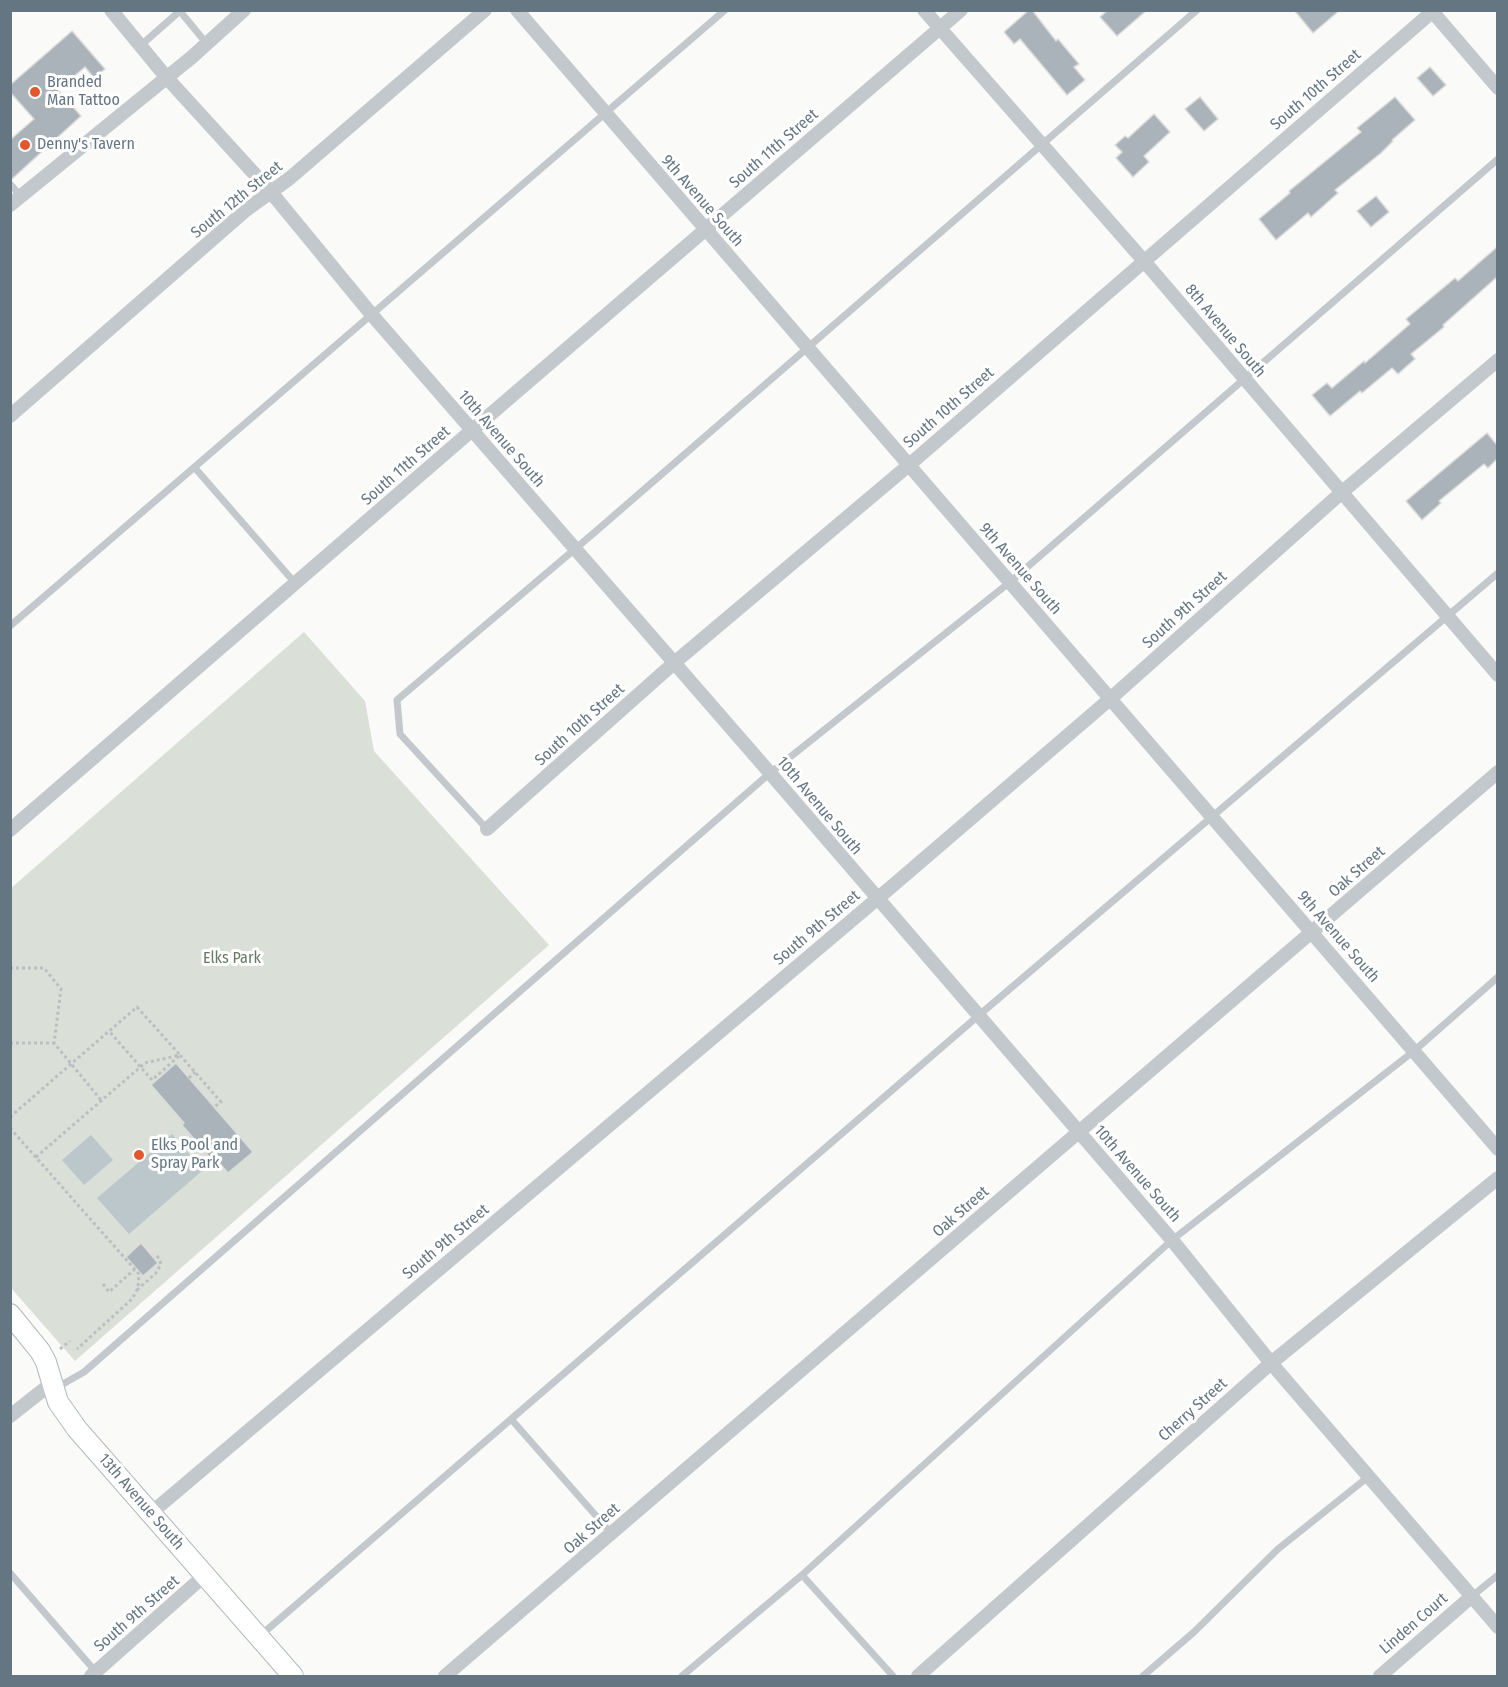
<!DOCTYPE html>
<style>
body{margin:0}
#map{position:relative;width:1508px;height:1687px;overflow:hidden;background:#fafaf8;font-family:"Fira Sans Condensed",sans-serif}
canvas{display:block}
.frame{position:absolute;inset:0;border:12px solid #657683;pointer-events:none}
</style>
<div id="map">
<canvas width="1508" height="1687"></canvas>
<div class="frame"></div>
</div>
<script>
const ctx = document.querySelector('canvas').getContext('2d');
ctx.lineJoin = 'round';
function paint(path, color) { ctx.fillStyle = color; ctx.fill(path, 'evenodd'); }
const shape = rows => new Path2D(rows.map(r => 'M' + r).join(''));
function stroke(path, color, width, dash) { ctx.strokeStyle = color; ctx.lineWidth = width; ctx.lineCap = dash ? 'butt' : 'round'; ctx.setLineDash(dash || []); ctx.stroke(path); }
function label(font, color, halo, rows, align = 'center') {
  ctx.font = font + ' "Fira Sans Condensed",sans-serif'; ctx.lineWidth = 6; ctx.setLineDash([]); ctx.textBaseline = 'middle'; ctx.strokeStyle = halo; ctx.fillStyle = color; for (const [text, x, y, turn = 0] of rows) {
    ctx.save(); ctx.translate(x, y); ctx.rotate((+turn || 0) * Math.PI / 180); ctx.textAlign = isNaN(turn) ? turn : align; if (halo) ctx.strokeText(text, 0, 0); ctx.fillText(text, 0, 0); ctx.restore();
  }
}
const green = shape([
 [304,632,365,701,374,751,549,945,75,1361,11,1288,10,889]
]);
const water = shape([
 [172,1134,203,1170,129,1234,97,1198],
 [91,1135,113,1160,84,1185,62,1160]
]);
const building = shape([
 [1029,10,1032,10,1056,41,1058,39,1079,64,1074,67,1085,80,1067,95,1020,39,1014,44,1004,32,1029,10],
 [1108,10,1147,10,1117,36,1100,17,1108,10],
 [1294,10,1340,10,1313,33,1294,10],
 [72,31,105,69,94,78,85,67,58,90,81,116,12,179,10,178,10,140,34,119,10,92,10,85,72,31],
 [1430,67,1446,85,1433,96,1417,78,1430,67],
 [1200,97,1218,119,1204,131,1185,109,1200,97],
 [1395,97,1415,120,1392,140,1393,141,1381,153,1335,190,1338,193,1311,217,1308,213,1276,240,1259,219,1290,193,1289,191,1361,132,1357,128,1395,97],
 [1154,114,1170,132,1144,156,1149,162,1133,177,1116,158,1122,152,1115,145,1125,136,1128,138,1154,114],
 [1376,196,1389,212,1371,227,1357,211,1376,196],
 [1497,247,1497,277,1443,325,1444,327,1411,354,1415,359,1398,374,1392,368,1362,393,1360,391,1330,416,1312,395,1327,383,1332,388,1364,361,1365,363,1410,324,1406,319,1455,278,1458,281,1497,247],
 [1487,433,1497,445,1497,459,1488,468,1484,464,1439,501,1441,503,1422,520,1406,501,1487,433],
 [176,1063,253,1152,228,1173,215,1158,212,1160,182,1125,184,1123,151,1085,176,1063],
 [141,1243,158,1263,143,1276,126,1257,141,1243]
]);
const path = shape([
 [10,968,44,968,61,989,54,1043,101,1100],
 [10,1043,54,1043],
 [189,1078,195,1072],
 [10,1117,71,1064,137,1007,180,1055,152,1080,109,1031],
 [10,1128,139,1274,138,1288,132,1299,77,1349],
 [36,1157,145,1063,180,1055,221,1102,214,1107],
 [103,1284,109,1292,135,1269],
 [137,1290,156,1273,161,1264,157,1255],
 [60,1349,70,1341]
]);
const lane = shape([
 [179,10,207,44],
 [140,46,181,10],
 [10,184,21,196],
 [195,468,295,583],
 [10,626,725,10],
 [487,829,400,734,397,700,595,532,1197,10],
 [56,1388,84,1372,770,773,1010,582,1498,159],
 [511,1419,612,1534],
 [10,1573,96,1672],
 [802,1575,893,1676],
 [1471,1597,1498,1575],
 [261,1635,978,1016,1498,573],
 [682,1676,802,1575,1172,1240,1414,1051,1498,977],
 [1143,1676,1194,1632,1278,1549,1368,1477]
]);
const street = shape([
 [111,10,167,78,270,191,372,315,770,773,1172,1240,1271,1363,1498,1627],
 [517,10,1498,1149],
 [924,10,1144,261,1498,675],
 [1431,10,1498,88],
 [10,205,192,57,244,10],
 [10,416,246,210,290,178,485,10],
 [487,829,674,663,909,465,1432,12],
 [10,830,471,431,961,10],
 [10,1416,52,1383],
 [151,1513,897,882,1110,699,1341,493,1498,360],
 [91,1676,205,1575],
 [445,1676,1498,772],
 [918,1676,1271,1363,1498,1178],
 [1380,1676,1471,1597]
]);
const secondary = shape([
 [10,1314,40,1351,46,1362,58,1402,77,1429,293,1676]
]);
const markers = [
 [35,92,6,"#e4572e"],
 [25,145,6,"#e4572e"],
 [139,1155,6,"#e4572e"]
];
const poiNames = [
 ["Branded",47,83],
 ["Man Tattoo",47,101],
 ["Denny's Tavern",37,145],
 ["Elks Pool and",151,1146],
 ["Spray Park",151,1164]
];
const streetNames = [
 ["South 10th Street",1316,90,-41],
 ["South 11th Street",774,149,-41],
 ["South 12th Street",237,200,-39],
 ["9th Avenue South",702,201,49],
 ["8th Avenue South",1225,331,50],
 ["South 10th Street",949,408,-41],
 ["10th Avenue South",501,439,49],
 ["South 11th Street",406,466,-41],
 ["9th Avenue South",1020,569,49],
 ["South 9th Street",1185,610,-42],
 ["South 10th Street",580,725,-42],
 ["10th Avenue South",819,806,50],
 ["Oak Street",1357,872,-41],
 ["South 9th Street",817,928,-40],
 ["9th Avenue South",1338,937,49],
 ["10th Avenue South",1137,1174,49],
 ["Oak Street",961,1212,-41],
 ["South 9th Street",446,1242,-40],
 ["Cherry Street",1193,1410,-42],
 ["13th Avenue South",141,1502,49],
 ["Oak Street",592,1529,-41],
 ["South 9th Street",137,1614,-41],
 ["Linden Court",1414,1624,-41]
];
const parkNames = [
 ["Elks Park",232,959]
];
paint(green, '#dadfd7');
paint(water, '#bbc7cb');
paint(building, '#aab3b9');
stroke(building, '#dcdcda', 1.5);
stroke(secondary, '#b3babf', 22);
stroke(path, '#bbbfc2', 3, [3, 3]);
stroke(lane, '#c3c8cc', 7);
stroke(street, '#c3c8cc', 14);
stroke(secondary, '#fff', 20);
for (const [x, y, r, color] of markers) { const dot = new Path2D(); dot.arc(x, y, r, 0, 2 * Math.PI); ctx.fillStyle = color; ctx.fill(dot); stroke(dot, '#fff', 2); }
label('16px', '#657683', '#fff', poiNames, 'left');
label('16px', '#657683', '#fff', streetNames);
label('16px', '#687a64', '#fff', parkNames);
</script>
